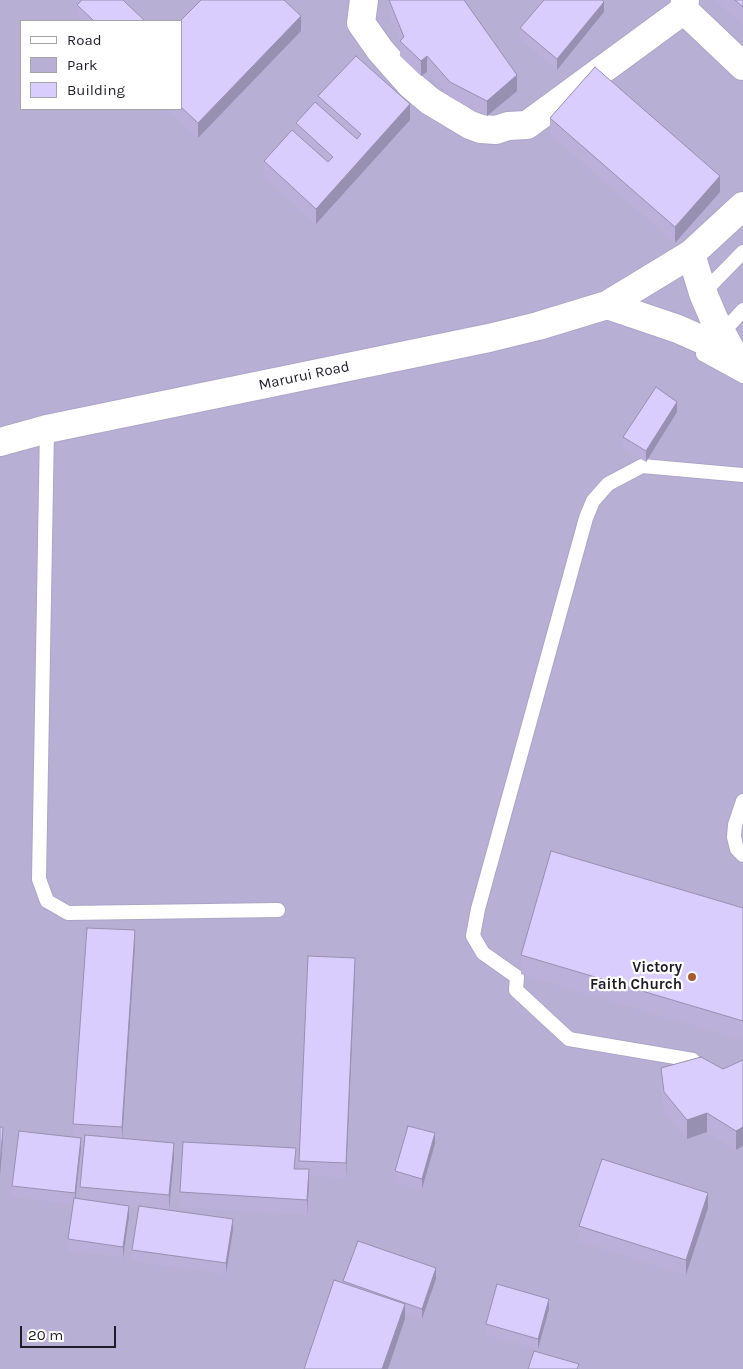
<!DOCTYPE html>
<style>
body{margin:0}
#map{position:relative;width:743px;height:1369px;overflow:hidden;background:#eae5fb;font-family:Karla,sans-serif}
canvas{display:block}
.legend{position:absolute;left:20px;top:20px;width:162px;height:90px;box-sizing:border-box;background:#fff;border:1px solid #a5a4a9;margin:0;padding:6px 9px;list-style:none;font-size:15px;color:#1f1c28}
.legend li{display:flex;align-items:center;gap:10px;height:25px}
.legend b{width:25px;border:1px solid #a5a4a9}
.scale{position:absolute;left:20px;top:1326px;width:96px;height:22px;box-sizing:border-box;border:2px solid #1f1c28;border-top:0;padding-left:6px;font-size:15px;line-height:18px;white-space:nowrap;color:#1f1c28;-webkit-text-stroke:4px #fff;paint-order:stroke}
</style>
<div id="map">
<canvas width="743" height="1369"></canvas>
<ul class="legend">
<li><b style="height:6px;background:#fff"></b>Road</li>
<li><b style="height:14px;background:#b8b0d4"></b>Park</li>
<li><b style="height:14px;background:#d8cdfd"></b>Building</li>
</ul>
<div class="scale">20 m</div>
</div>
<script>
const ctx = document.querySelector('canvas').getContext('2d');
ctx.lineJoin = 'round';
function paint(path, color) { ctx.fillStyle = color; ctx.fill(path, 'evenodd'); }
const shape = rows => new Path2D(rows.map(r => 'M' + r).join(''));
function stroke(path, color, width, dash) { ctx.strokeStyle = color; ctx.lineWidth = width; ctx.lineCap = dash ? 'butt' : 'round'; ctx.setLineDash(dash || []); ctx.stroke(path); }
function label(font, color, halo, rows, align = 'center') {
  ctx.font = font + ' Karla,sans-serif'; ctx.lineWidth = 4.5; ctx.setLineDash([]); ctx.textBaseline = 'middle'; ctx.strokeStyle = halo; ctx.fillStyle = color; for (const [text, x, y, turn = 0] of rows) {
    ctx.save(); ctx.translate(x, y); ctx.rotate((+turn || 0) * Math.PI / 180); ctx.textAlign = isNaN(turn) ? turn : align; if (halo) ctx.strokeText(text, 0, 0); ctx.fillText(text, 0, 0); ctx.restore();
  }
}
const green = shape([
 [0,0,743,0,743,1369,0,1369],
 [21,21,181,21,181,109,21,109]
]);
const lane = shape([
 [703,293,743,252],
 [743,310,703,354,743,376],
 [47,429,39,879,47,901,68,913,278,910],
 [743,801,735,825,734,837,737,849,743,855],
 [693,1060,569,1039,516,990,517,977,483,953,473,936,478,909,586,518,593,501,608,484,642,466,743,475]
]);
const street = shape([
 [364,0,361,23,380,50,411,85,430,101,470,125,481,129,496,130,508,126,527,125,684,10],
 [685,0,684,10,743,66]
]);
const secondary = shape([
 [691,254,703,293,714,319,732,352],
 [607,305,678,329,743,358],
 [0,442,47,429,489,338,538,326,607,305,691,254,743,206]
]);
const wall = shape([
 [389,0,517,91,487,116,450,97,427,72,421,76,400,56,400,43,389,16],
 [534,0,542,0,538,4],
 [717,0,743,0,743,26,717,2],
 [77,5,145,21,83,21,77,15],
 [604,12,557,70,520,39,520,28],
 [181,21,301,31,198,138,167,109,181,109],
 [318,96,410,120,316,224,264,177,264,161,296,133,296,123,318,106],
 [550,118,720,192,675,243,550,134],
 [677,412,646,462,623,448,623,437],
 [743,908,743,1040,521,974,521,955],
 [135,946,122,1138,174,1158,169,1210,233,1230,226,1274,132,1261,132,1250,139,1207,129,1207,129,1217,123,1258,68,1250,68,1239,73,1204,12,1197,12,1186,73,1137,73,1124],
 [81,1140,85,1140,80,1187,80,1199,76,1198,81,1149],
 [355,974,346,1178,309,1176,307,1215,180,1207,180,1192,296,1164,295,1169,299,1169,299,1161],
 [743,1060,743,1146,736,1150,707,1132,687,1139,664,1111,661,1086,661,1068,723,1069],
 [435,1144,422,1189,395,1182,395,1171],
 [708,1208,686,1275,579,1241,579,1226],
 [436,1279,422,1319,405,1313,405,1319,388,1369,304,1369,343,1283,343,1281],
 [549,1309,538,1349,486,1335,486,1324]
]);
const shadedWall = shape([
 [604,2,604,12,557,70,557,59],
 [301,16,301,31,198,138,198,123],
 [427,56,427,72,421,76,421,61],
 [517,75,517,91,487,116,487,101],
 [410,104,410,120,316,224,316,209],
 [720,176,720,192,675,243,675,227],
 [677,402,677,412,646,462,646,451],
 [135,930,135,946,122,1142,122,1127],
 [355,958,355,974,346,1178,346,1163],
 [707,1113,707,1132,687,1139,687,1120],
 [3,1127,3,1138,0,1177,0,1167],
 [743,1127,743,1146,736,1150,736,1131],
 [435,1133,435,1144,422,1189,422,1179],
 [81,1138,81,1149,75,1204,75,1193],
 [174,1143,174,1158,169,1210,169,1195],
 [309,1169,309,1185,307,1215,307,1200],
 [708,1193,708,1208,686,1275,686,1260],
 [129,1206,129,1217,123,1258,123,1247],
 [233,1219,233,1230,226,1274,226,1263],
 [436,1268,436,1279,422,1319,422,1309],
 [549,1299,549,1309,538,1349,538,1339],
 [405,1304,405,1319,388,1369,382,1369]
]);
const building = shape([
 [82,0,123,0,145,21,94,21,77,5,82,0],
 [201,0,284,0,301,16,198,123,181,107,181,21,180,21,201,0],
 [389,0,464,0,517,75,487,101,450,82,427,56,421,61,400,41,404,37,389,0],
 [544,0,602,0,604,2,557,59,520,28,544,0],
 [735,0,743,0,743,7,735,0],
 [356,56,410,104,316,209,264,161,292,130,328,162,333,157,296,123,315,102,357,139,361,134,318,96,356,56],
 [595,67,720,176,675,227,550,118,595,67],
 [656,387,677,402,646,451,623,437,656,387],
 [551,851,743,908,743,1021,521,955,551,851],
 [87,928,135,930,122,1127,73,1124,87,928],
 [308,956,355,958,346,1163,299,1161,308,956],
 [701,1057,723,1069,743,1060,743,1127,736,1131,707,1113,687,1120,664,1092,661,1068,701,1057],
 [408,1126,435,1133,422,1179,395,1171,408,1126],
 [0,1127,3,1127,0,1167,0,1127],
 [19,1131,81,1138,75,1193,12,1186,19,1131],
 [85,1135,174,1143,169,1195,80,1187,85,1135],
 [183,1142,296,1148,294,1169,309,1169,307,1200,180,1192,183,1142],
 [602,1159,708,1193,686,1260,579,1226,602,1159],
 [74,1198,129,1206,123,1247,68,1239,74,1198],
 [139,1206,233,1219,226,1263,132,1250,139,1206],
 [358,1241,436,1268,422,1309,343,1281,358,1241],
 [334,1280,405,1304,382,1369,304,1369,334,1280],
 [497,1284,549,1299,538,1339,486,1324,497,1284],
 [534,1351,579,1364,577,1369,528,1369,534,1351]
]);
const markers = [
 [692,977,5,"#a25d30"]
];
const streetNames = [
 ["Marurui Road",304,376,-12]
];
const poiNames = [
 ["Victory",682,968],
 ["Faith Church",682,985]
];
paint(green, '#b8b0d4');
stroke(lane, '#aca5c7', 16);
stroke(street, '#aca5c7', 30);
stroke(secondary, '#aca5c7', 30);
stroke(lane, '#fff', 14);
stroke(street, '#fff', 28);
stroke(secondary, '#fff', 28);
paint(wall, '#bab0da');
paint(shadedWall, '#9790b1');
paint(building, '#d8cdfd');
stroke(building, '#9790b1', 1);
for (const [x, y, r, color] of markers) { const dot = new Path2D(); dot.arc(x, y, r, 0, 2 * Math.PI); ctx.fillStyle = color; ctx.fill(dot); stroke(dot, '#fff', 2); }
label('15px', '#1f1c28', '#fff', streetNames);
label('bold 15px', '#1f1c28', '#fff', poiNames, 'right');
</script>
